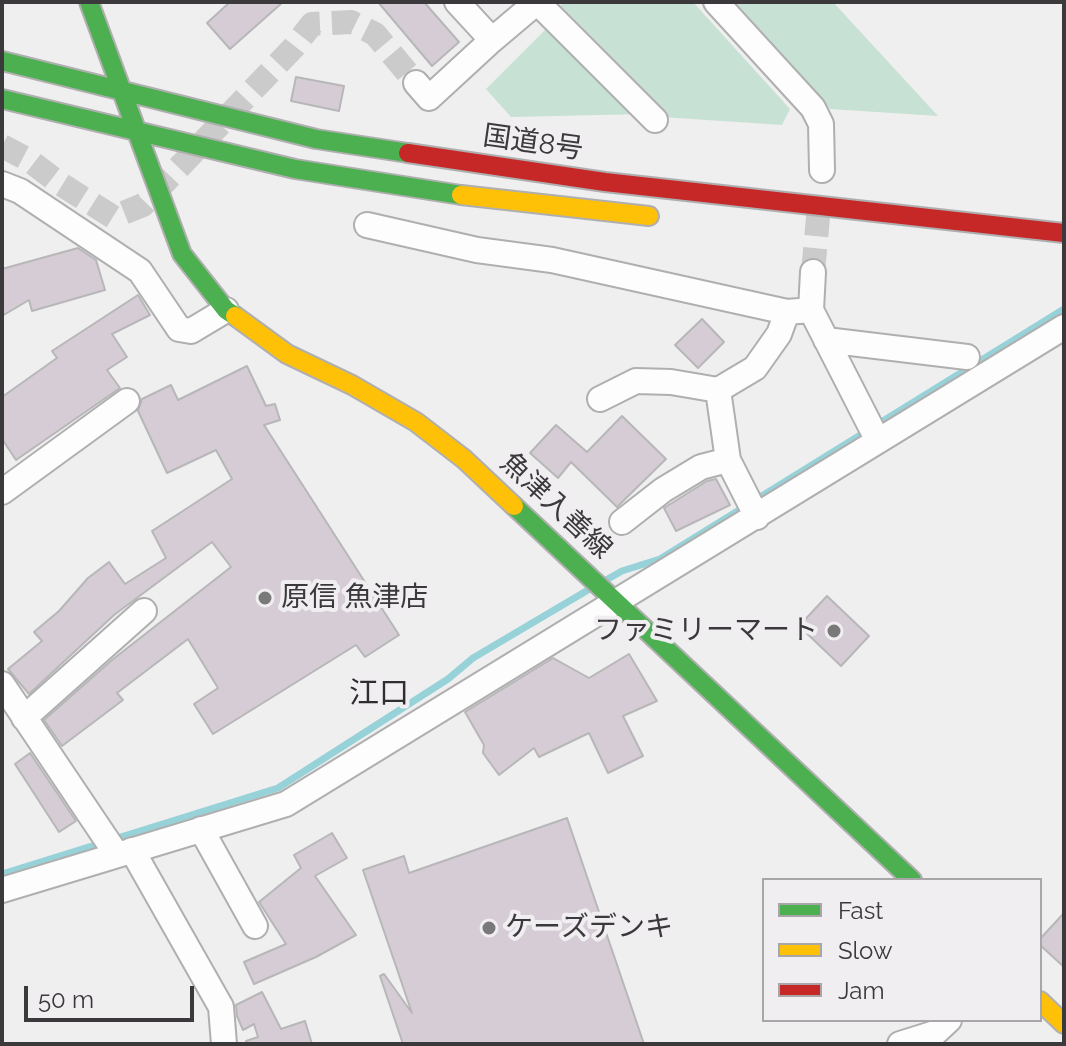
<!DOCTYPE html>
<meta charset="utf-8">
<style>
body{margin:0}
#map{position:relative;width:1066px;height:1046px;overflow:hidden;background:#f0eff0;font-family:Raleway,sans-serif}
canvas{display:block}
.frame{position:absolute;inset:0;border:4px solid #3b393b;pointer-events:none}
.legend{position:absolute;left:762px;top:878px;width:280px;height:144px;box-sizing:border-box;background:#f1eef1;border:2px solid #a8a6a8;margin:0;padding:10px 14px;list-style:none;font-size:24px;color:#3b393b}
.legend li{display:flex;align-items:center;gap:16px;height:40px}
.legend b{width:40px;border:2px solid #a8a6a8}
.scale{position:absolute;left:24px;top:986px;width:170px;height:36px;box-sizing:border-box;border:4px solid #3b393b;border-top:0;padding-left:10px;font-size:24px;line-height:28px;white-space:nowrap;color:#3b393b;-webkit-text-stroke:6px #f1eef1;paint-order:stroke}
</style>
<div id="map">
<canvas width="1066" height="1046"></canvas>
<div class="frame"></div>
<ul class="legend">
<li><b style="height:10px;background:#4caf50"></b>Fast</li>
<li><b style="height:10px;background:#ffc107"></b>Slow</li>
<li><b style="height:10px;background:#c62828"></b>Jam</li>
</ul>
<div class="scale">50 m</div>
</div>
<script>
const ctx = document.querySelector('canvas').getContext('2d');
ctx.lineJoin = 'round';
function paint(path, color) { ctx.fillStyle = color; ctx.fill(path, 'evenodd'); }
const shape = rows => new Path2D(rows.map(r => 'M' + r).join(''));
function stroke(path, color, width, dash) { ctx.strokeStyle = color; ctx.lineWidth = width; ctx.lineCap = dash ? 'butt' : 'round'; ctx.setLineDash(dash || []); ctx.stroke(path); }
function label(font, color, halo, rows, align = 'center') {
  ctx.font = font + ' Raleway,"Noto Sans JP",sans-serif'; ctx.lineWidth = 8; ctx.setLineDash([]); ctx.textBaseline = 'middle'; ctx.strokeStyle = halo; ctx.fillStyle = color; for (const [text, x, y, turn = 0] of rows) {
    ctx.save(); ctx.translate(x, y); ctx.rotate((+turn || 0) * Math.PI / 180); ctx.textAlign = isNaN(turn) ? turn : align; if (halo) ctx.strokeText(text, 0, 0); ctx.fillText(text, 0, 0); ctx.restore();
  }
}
const green = shape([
 [564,2,693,2,790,109,782,125,662,117,559,7],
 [730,2,833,2,938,116,830,109],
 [550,25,645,114,511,117,486,89]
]);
const stream = shape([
 [606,580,622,571,660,559,1064,309],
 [2,874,278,788,448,679,473,658,588,590]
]);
const building = shape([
 [230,2,283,2,230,49,207,23,230,2],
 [378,2,424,2,459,42,432,66,378,2],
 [296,77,344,86,339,111,291,101,296,77],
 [78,248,96,260,105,290,32,311,29,300,2,316,2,269,78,248],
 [138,295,150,315,112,334,127,357,107,370,120,388,16,460,2,439,2,397,57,358,52,351,138,295],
 [702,319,724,342,698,368,675,345,702,319],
 [247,366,266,406,275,404,280,420,264,425,399,635,365,657,356,645,213,734,194,704,218,688,188,639,117,693,123,700,62,746,44,720,112,660,231,567,212,542,114,615,29,694,8,669,42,641,34,632,59,611,88,578,109,562,125,584,166,558,152,531,232,479,216,450,167,473,138,411,142,399,171,385,178,400,247,366],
 [622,416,666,459,617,507,571,462,558,478,530,453,556,425,587,452,622,416],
 [716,479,730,505,676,531,664,508,707,481,716,479],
 [827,596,869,636,841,666,799,626,827,596],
 [629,654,657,701,623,716,643,756,608,773,589,733,539,757,534,748,499,775,483,753,484,745,465,712,553,658,589,678,629,654],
 [30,753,76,821,59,832,15,764,30,753],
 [567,818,644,1044,403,1044,380,976,384,974,412,1013,363,870,404,856,409,873,567,818],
 [332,833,347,858,315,876,356,935,316,957,254,984,244,962,286,944,259,902,301,868,294,855,332,833],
 [1064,913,1064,967,1040,945,1040,939,1064,913],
 [262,992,281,1029,305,1021,312,1044,247,1044,246,1041,258,1037,254,1024,243,1030,237,1016,236,1005,262,992]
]);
const streetTunnel = shape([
 [2,146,29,160,59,183,113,217,143,205,294,47,312,24,351,22,375,34,416,83],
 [813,272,820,196]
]);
const street = shape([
 [457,2,492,40,537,2],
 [537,2,655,120],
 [716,2,813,108,821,124,822,170],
 [416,83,429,98,492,40],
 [2,184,20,191,140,271,179,329,191,331,226,310],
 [367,225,477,250,552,260,787,312,811,310],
 [813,272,811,310,878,441],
 [826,340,967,357],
 [600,399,636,381,671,382,718,390],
 [728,460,757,517],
 [2,492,127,401],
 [622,522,663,490,701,467,728,460,718,390,755,368,779,334,787,312],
 [2,684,117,855],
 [24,718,144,611],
 [201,829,255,926],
 [132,850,221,1007,224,1044],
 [2,890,286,804,1064,327],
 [900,1044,935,1033,949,1020]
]);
const fast = shape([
 [89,2,182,254,226,310,235,316],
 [2,61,316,139,408,153],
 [2,99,295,169,461,195],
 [514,506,912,880]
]);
const slow = shape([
 [461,195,649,216],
 [235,316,287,354,352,385,416,422,464,459,514,506],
 [1040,1001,1064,1024]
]);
const jam = shape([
 [408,153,605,182,1064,233]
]);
const markers = [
 [265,598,8,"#7a797a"],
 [834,631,8,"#7a797a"],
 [489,928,8,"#7a797a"]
];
const streetNames = [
 ["国道8号",533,143,8],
 ["魚津入善線",556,506,43]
];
const poiNames = [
 ["原信 魚津店",281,598],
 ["ファミリーマート",818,631,"right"],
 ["ケーズデンキ",505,928]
];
const neighbourhoodNames = [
 ["江口",379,694]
];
paint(green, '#c7e1d4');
stroke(stream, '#96d2d8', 7);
paint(building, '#d5ccd6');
stroke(building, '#b8b7b8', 2);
stroke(streetTunnel, '#cccbcc', 24, [24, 12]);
stroke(street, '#b0afb0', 28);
stroke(fast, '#b0afb0', 22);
stroke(slow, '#b0afb0', 22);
stroke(jam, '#b0afb0', 22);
stroke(street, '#fdfdfd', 24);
stroke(fast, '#4caf50', 18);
stroke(slow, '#ffc107', 18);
stroke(jam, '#c62828', 18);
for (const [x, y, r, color] of markers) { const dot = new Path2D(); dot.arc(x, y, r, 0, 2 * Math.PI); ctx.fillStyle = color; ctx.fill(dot); stroke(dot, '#f1eef1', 3); }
label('28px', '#3b393b', '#f1eef1', streetNames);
label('28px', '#3b393b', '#f1eef1', poiNames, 'left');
label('30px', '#302d30', '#f1eef1', neighbourhoodNames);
</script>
